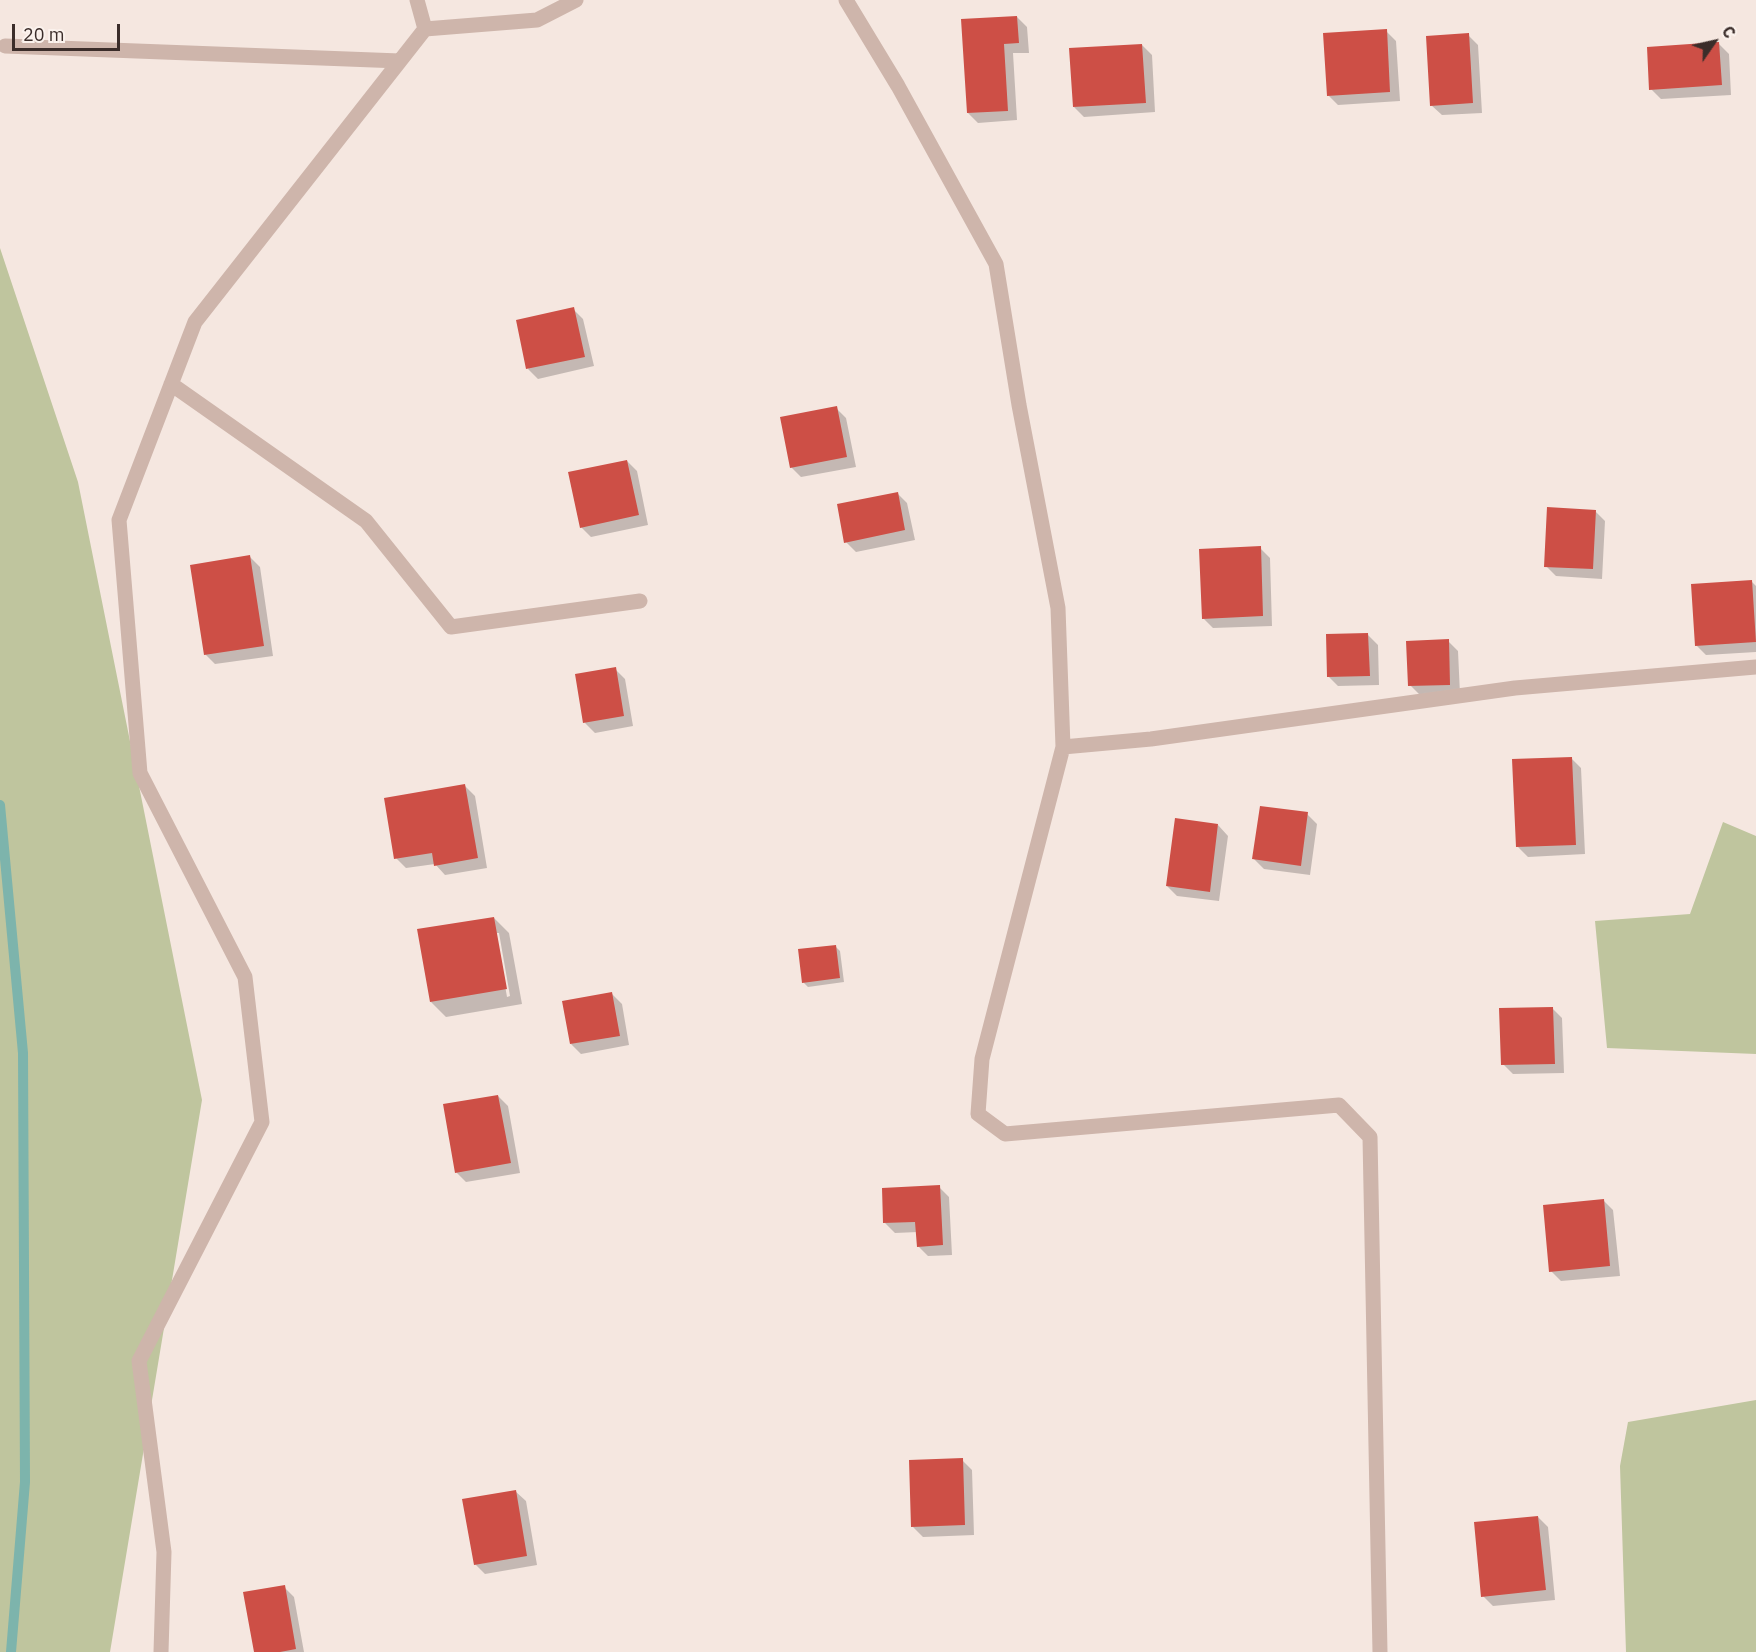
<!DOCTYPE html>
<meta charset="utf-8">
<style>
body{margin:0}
#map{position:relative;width:1756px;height:1652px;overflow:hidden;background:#f5e7e0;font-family:"IBM Plex Sans",sans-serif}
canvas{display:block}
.north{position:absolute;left:1684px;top:12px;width:60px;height:60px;-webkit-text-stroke:4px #fbf2ed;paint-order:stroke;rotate:56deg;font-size:16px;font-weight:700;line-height:24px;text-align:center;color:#3b2d2a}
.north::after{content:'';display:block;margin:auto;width:21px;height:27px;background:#3b2d2a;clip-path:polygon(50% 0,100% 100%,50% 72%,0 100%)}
.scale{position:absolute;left:12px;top:24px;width:108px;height:27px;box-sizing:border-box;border:3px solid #3b2d2a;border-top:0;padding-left:8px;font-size:18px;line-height:21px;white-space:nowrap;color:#3b2d2a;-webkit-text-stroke:4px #fbf2ed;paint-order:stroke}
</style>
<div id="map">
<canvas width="1756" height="1652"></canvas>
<div class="north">С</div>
<div class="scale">20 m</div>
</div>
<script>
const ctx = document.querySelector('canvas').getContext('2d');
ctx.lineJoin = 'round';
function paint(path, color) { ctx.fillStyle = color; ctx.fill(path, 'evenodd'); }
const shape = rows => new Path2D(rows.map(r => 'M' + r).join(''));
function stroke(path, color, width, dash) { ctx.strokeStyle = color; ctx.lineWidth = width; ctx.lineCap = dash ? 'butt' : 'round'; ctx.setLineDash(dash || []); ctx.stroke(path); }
const green = shape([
 [0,248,78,482,202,1100,110,1652,0,1652],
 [1723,822,1756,836,1756,1054,1607,1048,1595,921,1690,914],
 [1756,1400,1756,1652,1626,1652,1620,1466,1628,1422]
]);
const shadow = shape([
 [1017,17,1027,27,1029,53,1013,53,1017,120,978,123,968,113],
 [1386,31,1396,41,1400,101,1338,105,1328,95],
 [1468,35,1478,45,1482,113,1442,115,1431,105],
 [1719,44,1729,54,1731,95,1661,99,1651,89],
 [1142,45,1152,55,1155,112,1084,117,1074,107],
 [573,309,583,319,594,366,538,379,528,369],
 [836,408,846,418,856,467,801,477,791,467],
 [627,461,637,471,648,525,591,537,581,527],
 [897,493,907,503,915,540,856,552,846,542],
 [1595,511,1605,521,1602,579,1556,576,1546,566],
 [1260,548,1270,558,1272,626,1213,628,1203,618],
 [250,557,260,567,273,656,215,664,205,654],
 [1752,582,1756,586,1756,652,1706,655,1696,645],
 [1368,635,1378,645,1379,685,1338,686,1328,676],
 [1448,641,1458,651,1460,694,1420,695,1410,685],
 [615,669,625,679,633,726,595,733,585,723],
 [1571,758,1581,768,1585,854,1528,857,1518,847],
 [465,786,475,796,487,868,445,875,435,864,406,868,396,858],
 [1307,814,1317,824,1310,875,1264,869,1254,859],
 [1218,825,1228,836,1219,901,1177,896,1167,886],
 [494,918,509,933,522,1004,446,1017,431,1002],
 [496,933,499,933,510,996,507,997],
 [835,946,840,951,844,982,808,987,803,982],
 [612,994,622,1004,629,1045,581,1054,571,1044],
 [1552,1008,1562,1018,1564,1073,1513,1074,1503,1064],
 [498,1096,508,1106,520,1173,466,1182,456,1172],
 [939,1187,949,1197,952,1255,928,1256,918,1246,918,1232,895,1233,885,1223],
 [1603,1200,1613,1210,1620,1276,1561,1281,1551,1271],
 [962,1460,972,1470,974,1535,923,1537,913,1527],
 [515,1491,526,1501,537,1565,485,1574,475,1564],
 [1538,1517,1548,1527,1555,1600,1493,1606,1483,1596],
 [284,1587,294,1597,304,1652,255,1652]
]);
const stream = shape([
 [0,805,23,1053,25,1482,11,1652]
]);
const building = shape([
 [1017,16,1019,43,1004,44,1008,111,967,113,961,19],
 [1387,29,1390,92,1327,96,1323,33],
 [1469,33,1473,103,1430,106,1426,36],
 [1719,42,1722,85,1649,90,1647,47],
 [1142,44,1146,103,1073,107,1069,48],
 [574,307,585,357,526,369,516,320],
 [837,406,847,457,790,468,780,417],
 [627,460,639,515,580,528,568,472],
 [898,492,905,530,844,543,837,504],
 [1547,507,1596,510,1593,569,1544,567],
 [1261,546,1263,616,1202,619,1199,549],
 [250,555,264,646,204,655,190,565],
 [1752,580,1756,642,1695,646,1691,584],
 [1368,633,1370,676,1327,677,1326,634],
 [1449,639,1450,685,1408,686,1406,641],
 [616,667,624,716,583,723,575,674],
 [1572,757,1576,845,1516,847,1512,759],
 [465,784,478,858,434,866,432,853,394,859,384,798],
 [1260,806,1308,812,1301,866,1252,859],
 [1175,818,1218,824,1210,892,1166,886],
 [494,917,507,989,430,1002,417,929],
 [836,945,840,978,802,983,798,949],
 [612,992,620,1036,570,1044,562,1001],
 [1553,1007,1555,1064,1501,1065,1499,1008],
 [498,1095,511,1163,455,1173,443,1104],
 [940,1185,943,1245,917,1247,915,1222,883,1223,882,1188],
 [1604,1199,1610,1266,1549,1272,1543,1205],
 [963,1458,965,1525,911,1527,909,1460],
 [516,1490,527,1556,474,1565,462,1499],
 [1538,1516,1546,1590,1481,1597,1474,1522],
 [285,1585,296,1649,280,1652,254,1652,243,1592]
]);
const minor = shape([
 [846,0,898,86,996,264,1019,405,1058,608,1063,747,982,1059,978,1114,1005,1134,1339,1105,1370,1137,1380,1652],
 [425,29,537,20,576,0],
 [5,46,400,61],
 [171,384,366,521,451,627,640,601],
 [1063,747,1151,739,1515,688,1756,667],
 [161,1652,164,1552,139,1361,262,1122,245,977,140,773,119,520,195,322,425,29,417,0]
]);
paint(green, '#bfc59e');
paint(shadow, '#0003');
stroke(stream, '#7db4ac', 10);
paint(building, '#cd4f46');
stroke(minor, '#ceb5ab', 15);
</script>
